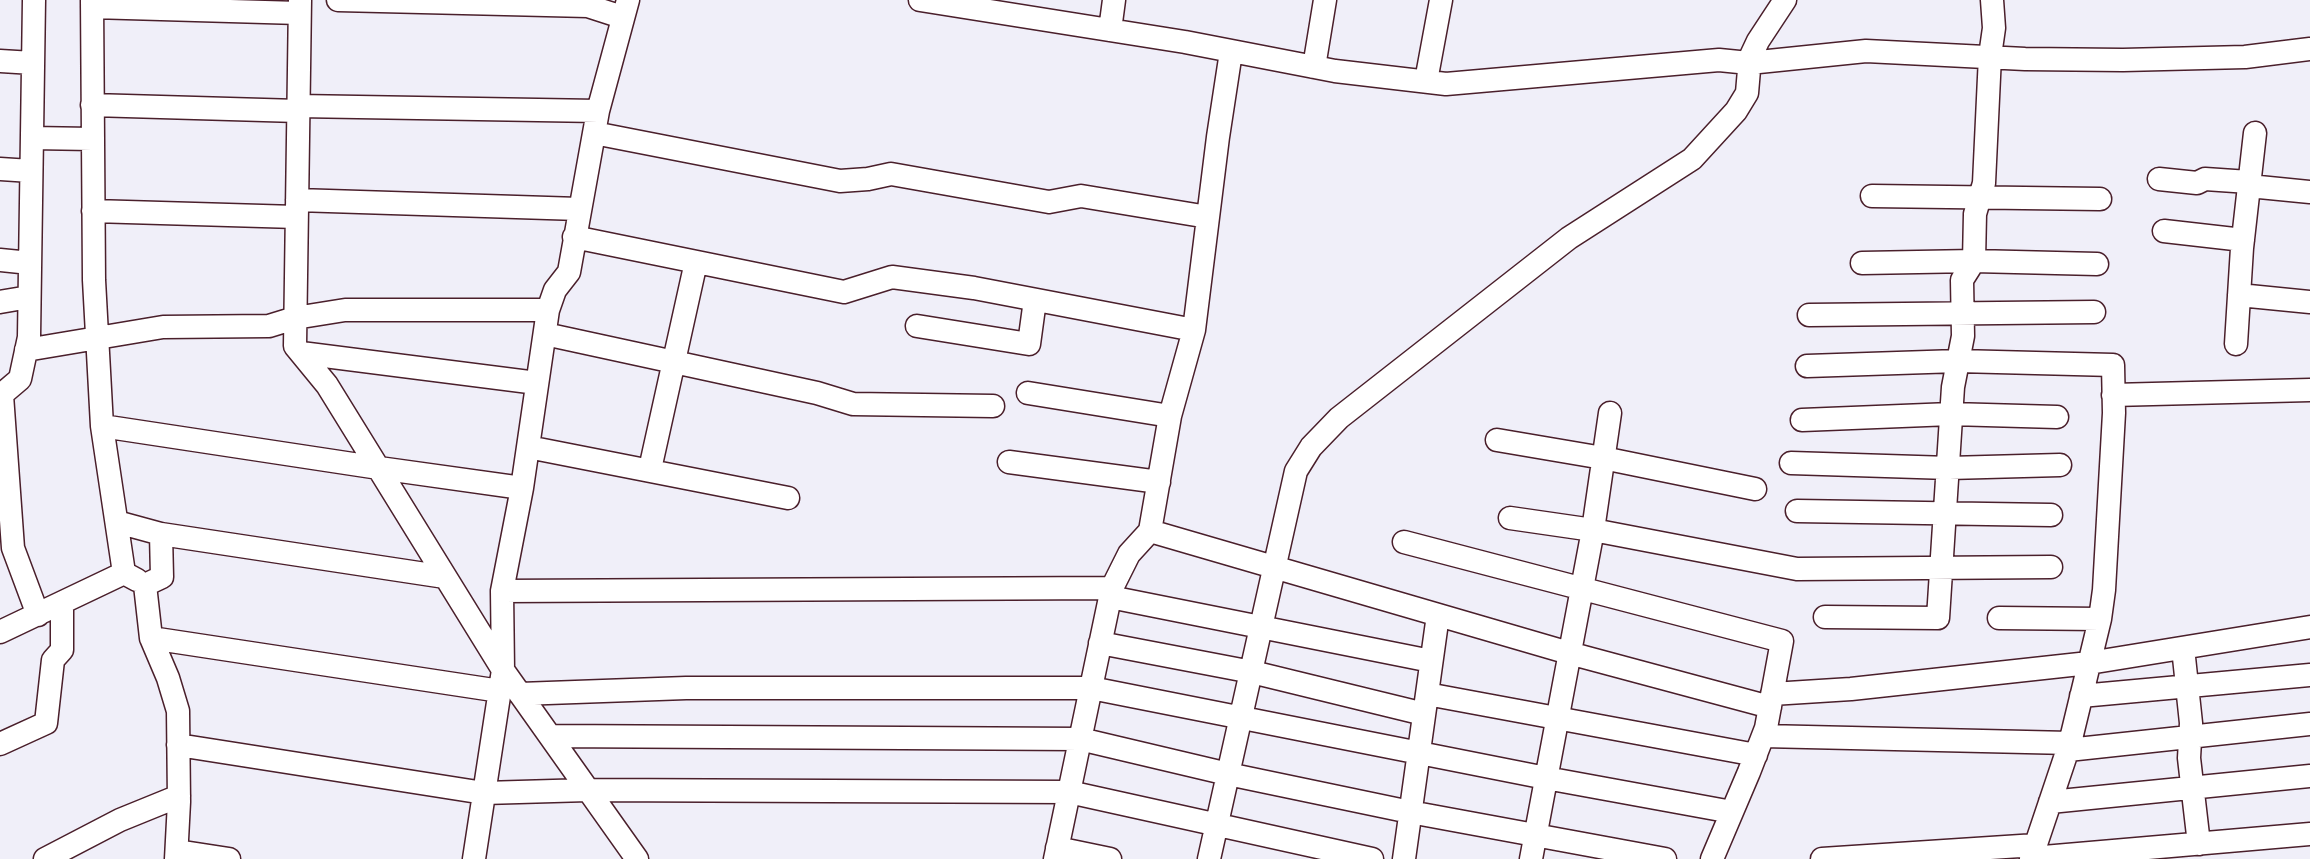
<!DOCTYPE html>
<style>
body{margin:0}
canvas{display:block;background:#f0eff9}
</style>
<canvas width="2310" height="859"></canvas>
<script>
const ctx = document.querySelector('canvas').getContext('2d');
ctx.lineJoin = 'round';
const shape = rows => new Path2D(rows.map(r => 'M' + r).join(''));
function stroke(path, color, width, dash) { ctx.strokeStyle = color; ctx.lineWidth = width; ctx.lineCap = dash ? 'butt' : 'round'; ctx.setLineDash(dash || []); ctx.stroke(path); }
const minor = shape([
 [92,0,94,280,102,426,124,573],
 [300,0,295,346,327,385,503,670,637,859],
 [338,0,588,6,622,17],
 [920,0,1185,42,1335,71,1446,84,1719,60,1749,63,1866,51,2025,59,2123,60,2245,57,2310,49],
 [92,7,299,13],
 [1110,30,1114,0],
 [0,61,33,63],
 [1314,67,1325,0],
 [1426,81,1441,0],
 [92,105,298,111],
 [298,106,598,111],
 [594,133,840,181,868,179,891,174,1049,202,1081,196,1208,217],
 [32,138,92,139],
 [0,169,31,171],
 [2159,179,2197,183,2205,179,2249,182],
 [2249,186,2310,192],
 [1872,196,2100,199],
 [297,200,579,209],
 [93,211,296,217],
 [2164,231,2243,240],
 [574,237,844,292,892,277,974,288,1194,330],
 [0,260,30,263],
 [1862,263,1974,261,2097,264],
 [2239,295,2310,302],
 [0,302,29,297],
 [1809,315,2094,312],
 [917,326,1029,344,1035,300],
 [545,334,817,393,853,404,993,406],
 [2236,344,2242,248,2255,133],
 [26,350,163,327,269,326,295,318,345,310,548,310],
 [301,353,537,383],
 [1807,366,1958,361,2113,365,2114,413,2104,590,2100,619,2070,743,2031,859],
 [1028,393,1170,416],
 [2,395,13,548,38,615],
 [2113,395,2310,390],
 [0,396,20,379,29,337,34,0],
 [1802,420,1951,414,2057,417],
 [102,426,379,468,522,488],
 [1497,440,1603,458,1755,489],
 [528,447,788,498],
 [1009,462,1159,482],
 [1791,463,1949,468,2060,465],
 [650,469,696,262],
 [1797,511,2051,515],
 [1510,518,1593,530,1797,569,2051,567],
 [117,522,161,534,445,577],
 [1150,531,1569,653,1770,707],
 [161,534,162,577,145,585,151,638,168,678,178,711,179,802,176,859],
 [1404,542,1782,641,1766,728,1749,772,1712,859],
 [502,591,1112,588],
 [1110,597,1431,661],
 [1825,617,1938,618,1953,387,1963,336,1962,280,1974,261,1975,214,1984,183,1990,56,1994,28,1992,0],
 [1999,618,2100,619],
 [0,632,124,573,137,580],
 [151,638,500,691],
 [1100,643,1252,672,1424,714],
 [2183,648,2191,723,2189,758,2199,844],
 [520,694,686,688,1091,688,1546,778,1732,812],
 [1427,694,1756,755],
 [1772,694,1851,689,2089,663,2310,627],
 [2081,696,2310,675],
 [550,736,1080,739,1228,774,1410,812,1665,859],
 [1763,736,2070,743],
 [0,744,46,723,53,660,62,650,62,604],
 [178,745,484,793,588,790,1069,792,1372,859],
 [2068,750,2310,724],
 [2050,802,2310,776],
 [1057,848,1110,859],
 [177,851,229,859],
 [2032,858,2310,834],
 [45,859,120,820,179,796],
 [474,859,503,670,502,591,522,488,548,310,555,290,569,272,598,111,628,0],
 [1055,859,1112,588,1129,554,1150,531,1170,416,1194,330,1218,137,1231,52],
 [1209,859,1296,471,1311,447,1339,418,1569,238,1692,159,1736,111,1747,93,1750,58,1758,41,1785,0],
 [1404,859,1438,615],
 [1531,859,1593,530,1610,413],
 [1822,859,2036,845]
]);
stroke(minor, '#4a1f2b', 25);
stroke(minor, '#fff', 22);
</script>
